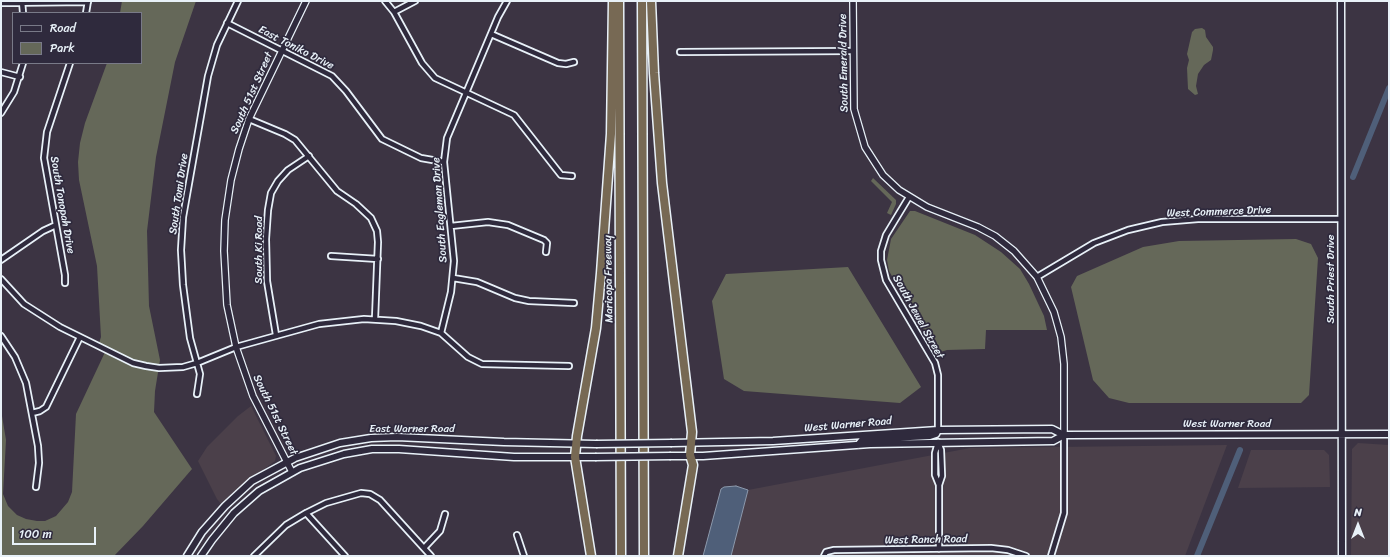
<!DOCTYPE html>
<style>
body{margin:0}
#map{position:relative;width:1390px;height:557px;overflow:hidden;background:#3c3443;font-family:Sriracha,sans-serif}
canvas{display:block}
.frame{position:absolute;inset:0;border:2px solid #e8f1f8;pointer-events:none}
.legend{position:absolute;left:12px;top:12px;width:130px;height:52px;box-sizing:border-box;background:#2f2a3d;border:1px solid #797a88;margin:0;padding:5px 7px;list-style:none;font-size:12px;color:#e8f1f8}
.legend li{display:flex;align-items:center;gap:8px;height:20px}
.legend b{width:20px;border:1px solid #797a88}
.north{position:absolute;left:1338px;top:505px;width:40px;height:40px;-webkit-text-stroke:3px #2f2a3d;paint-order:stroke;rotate:0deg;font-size:11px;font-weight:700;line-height:16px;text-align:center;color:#e8f1f8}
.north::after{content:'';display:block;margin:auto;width:14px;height:18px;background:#e8f1f8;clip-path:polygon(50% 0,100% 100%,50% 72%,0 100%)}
.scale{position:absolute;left:12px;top:527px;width:84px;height:18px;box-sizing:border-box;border:2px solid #e8f1f8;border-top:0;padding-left:5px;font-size:12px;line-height:14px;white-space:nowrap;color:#e8f1f8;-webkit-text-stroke:3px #2f2a3d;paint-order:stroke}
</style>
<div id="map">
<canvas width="1390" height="557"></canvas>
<div class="frame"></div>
<ul class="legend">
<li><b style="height:5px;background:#2f2a3d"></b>Road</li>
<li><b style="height:11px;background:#656859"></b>Park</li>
</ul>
<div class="north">N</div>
<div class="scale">100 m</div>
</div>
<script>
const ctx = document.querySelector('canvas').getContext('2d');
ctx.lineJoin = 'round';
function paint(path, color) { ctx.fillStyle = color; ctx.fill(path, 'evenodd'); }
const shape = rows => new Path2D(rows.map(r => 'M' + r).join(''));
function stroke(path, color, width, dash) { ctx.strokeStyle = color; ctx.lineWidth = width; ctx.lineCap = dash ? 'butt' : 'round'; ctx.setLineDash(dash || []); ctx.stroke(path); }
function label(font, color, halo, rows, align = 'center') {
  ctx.font = font + ' Sriracha,sans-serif'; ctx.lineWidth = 3.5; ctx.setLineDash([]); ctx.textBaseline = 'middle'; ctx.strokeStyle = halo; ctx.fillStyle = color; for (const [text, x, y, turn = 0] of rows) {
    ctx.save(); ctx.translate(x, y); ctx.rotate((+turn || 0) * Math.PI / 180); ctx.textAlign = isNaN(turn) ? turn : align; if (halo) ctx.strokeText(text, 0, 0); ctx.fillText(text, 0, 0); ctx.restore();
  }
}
const built = shape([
 [251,406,276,456,275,461,239,488,221,504,217,499,198,461,207,447,238,416],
 [1358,443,1389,445,1389,556,1351,556,1352,449],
 [1227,445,1185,556,731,556,748,490,970,448],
 [1251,450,1324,450,1329,455,1330,487,1238,488]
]);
const green = shape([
 [122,1,196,1,175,62,156,157,147,231,149,306,160,360,155,391,154,412,192,469,143,526,114,556,1,556,1,410,6,440,3,494,8,506,17,515,26,519,37,521,45,521,56,516,68,502,72,492,76,414,106,350,98,346,101,337,97,266,79,180,78,162,80,143,85,123,107,63,141,63,141,13,120,13],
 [1202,28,1205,30,1206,37,1213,47,1213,50,1211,60,1204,65,1198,74,1196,86,1198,94,1195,95,1188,89,1187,68,1189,60,1187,54,1192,32,1195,29],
 [873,178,896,200,896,204,891,215,887,213,892,202,871,181],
 [910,211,915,211,975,235,1001,252,1020,269,1029,284,1044,316,1047,330,986,330,985,349,947,350,937,353,889,271,887,260,891,239],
 [1296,239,1311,244,1318,258,1309,395,1301,403,1129,403,1109,398,1093,380,1071,287,1077,276,1143,247,1179,241],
 [848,267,921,387,900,403,744,391,724,379,712,301,726,274]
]);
const water = shape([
 [736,486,748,490,731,556,703,556,721,489,724,487,736,486]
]);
const canal = shape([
 [1353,177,1389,88],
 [1197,556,1240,450]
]);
const minor = shape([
 [22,1,23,13],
 [385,1,394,12,422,63,435,78,514,115,561,175,572,176],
 [1,3,88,2],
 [394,12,415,1],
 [86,13,88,1],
 [227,23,332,76,346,91,382,139,421,158,444,162],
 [491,34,558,63,566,64,574,62],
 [680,52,853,51],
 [1,72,20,77],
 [1,113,14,92,23,63],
 [249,119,285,134,295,140,337,191,356,204,371,218,377,231,378,242,375,319],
 [909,197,886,235,881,251,881,260,886,280,935,363,938,375,938,430],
 [451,226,488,222,508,225,544,240,547,243,546,252],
 [331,256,378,259],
 [1,260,43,231,56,225],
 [1037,277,1094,243,1128,230,1162,222,1198,219,1341,219],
 [453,278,477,282,515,298,529,301,574,303],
 [1,279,24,304,60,327,133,363,146,366,159,368,183,367,197,363,236,347,319,324,364,319,396,321,421,326,441,333,468,357,482,364,569,366],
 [65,283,65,275,44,158,47,132,70,63],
 [441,333,451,292,454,261,444,162,447,138,498,17,507,1],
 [276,335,267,281,266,239,268,210,271,193,278,181,288,170,309,156],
 [1,336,15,357,26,383,38,446,39,463,36,487],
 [197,394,200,374,190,338,183,285,181,250,183,217,208,76,217,45,238,1],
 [32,413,40,411,46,407,80,337],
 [938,442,935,453,935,475,939,485,939,549],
 [938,442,941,450,942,476,939,485],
 [306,513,345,556],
 [517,535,524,556],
 [424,548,440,531,445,514],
 [254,556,286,525,306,513,326,503,361,493,370,494,380,500,431,556],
 [824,556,826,552,834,550,991,548,1008,550,1026,556],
 [1051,556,1064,513,1064,435]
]);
const tertiary = shape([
 [853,1,854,109,865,147,883,175,899,190,927,207,978,227,995,236,1014,251,1037,277,1054,312,1061,337,1064,364,1064,435],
 [292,472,253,396,236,347,227,305,224,251,225,220,231,180,239,149,249,119,306,1]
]);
const secondary = shape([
 [1341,1,1342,556],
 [672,443,773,441,938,430,1052,429,1064,435,1389,434],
 [858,445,862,440,870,439,930,436,936,434,938,430],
 [671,456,703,456,870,444,1053,441,1064,435],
 [187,556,202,532,225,506,252,481,295,458,340,443,371,438,397,437,504,442,596,444],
 [201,556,212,540,234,513,259,491,300,468,344,454,372,449,399,449,514,457,595,457]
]);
const motorway = shape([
 [619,1,621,556],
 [642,1,644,556],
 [651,1,654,73,662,183,692,432,690,455,693,465,678,556],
 [591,556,575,457,577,436,596,328,601,273,611,134,613,1]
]);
const secondaryBridge = shape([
 [596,444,672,443],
 [595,457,671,456]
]);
const streetNames = [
 ["East Toniko Drive",296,48,27],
 ["South Emerald Drive",844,63,-91],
 ["South 51st Street",252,93,-66],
 ["South Tomi Drive",179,194,-82],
 ["South Tonopah Drive",62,205,80],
 ["South Eagleman Drive",440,210,-94],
 ["West Commerce Drive",1219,212,-2],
 ["South Ki Road",259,250,-90],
 ["Maricopa Freeway",609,279,-91],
 ["South Priest Drive",1331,279,-90],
 ["South Jewel Street",918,317,61],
 ["South 51st Street",275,415,64],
 ["West Warner Road",1227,424],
 ["West Warner Road",848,425,-5],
 ["East Warner Road",412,429],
 ["West Ranch Road",926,540,-1]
];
paint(built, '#4b404a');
paint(green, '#656859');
paint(water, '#4f5f79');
stroke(water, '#8c99ac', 1);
stroke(canal, '#4f5f79', 6);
stroke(minor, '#e8f1f8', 8);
stroke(tertiary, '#e8f1f8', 8);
stroke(secondary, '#e8f1f8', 9);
stroke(motorway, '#e8f1f8', 11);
stroke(minor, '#2f2a3d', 4.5);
stroke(tertiary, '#2f2a3d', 5.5);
stroke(secondary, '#2f2a3d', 6);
stroke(motorway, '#776954', 8);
stroke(secondaryBridge, '#e8f1f8', 9, []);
stroke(secondaryBridge, '#2f2a3d', 6);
label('11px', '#e8f1f8', '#2f2a3d', streetNames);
</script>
